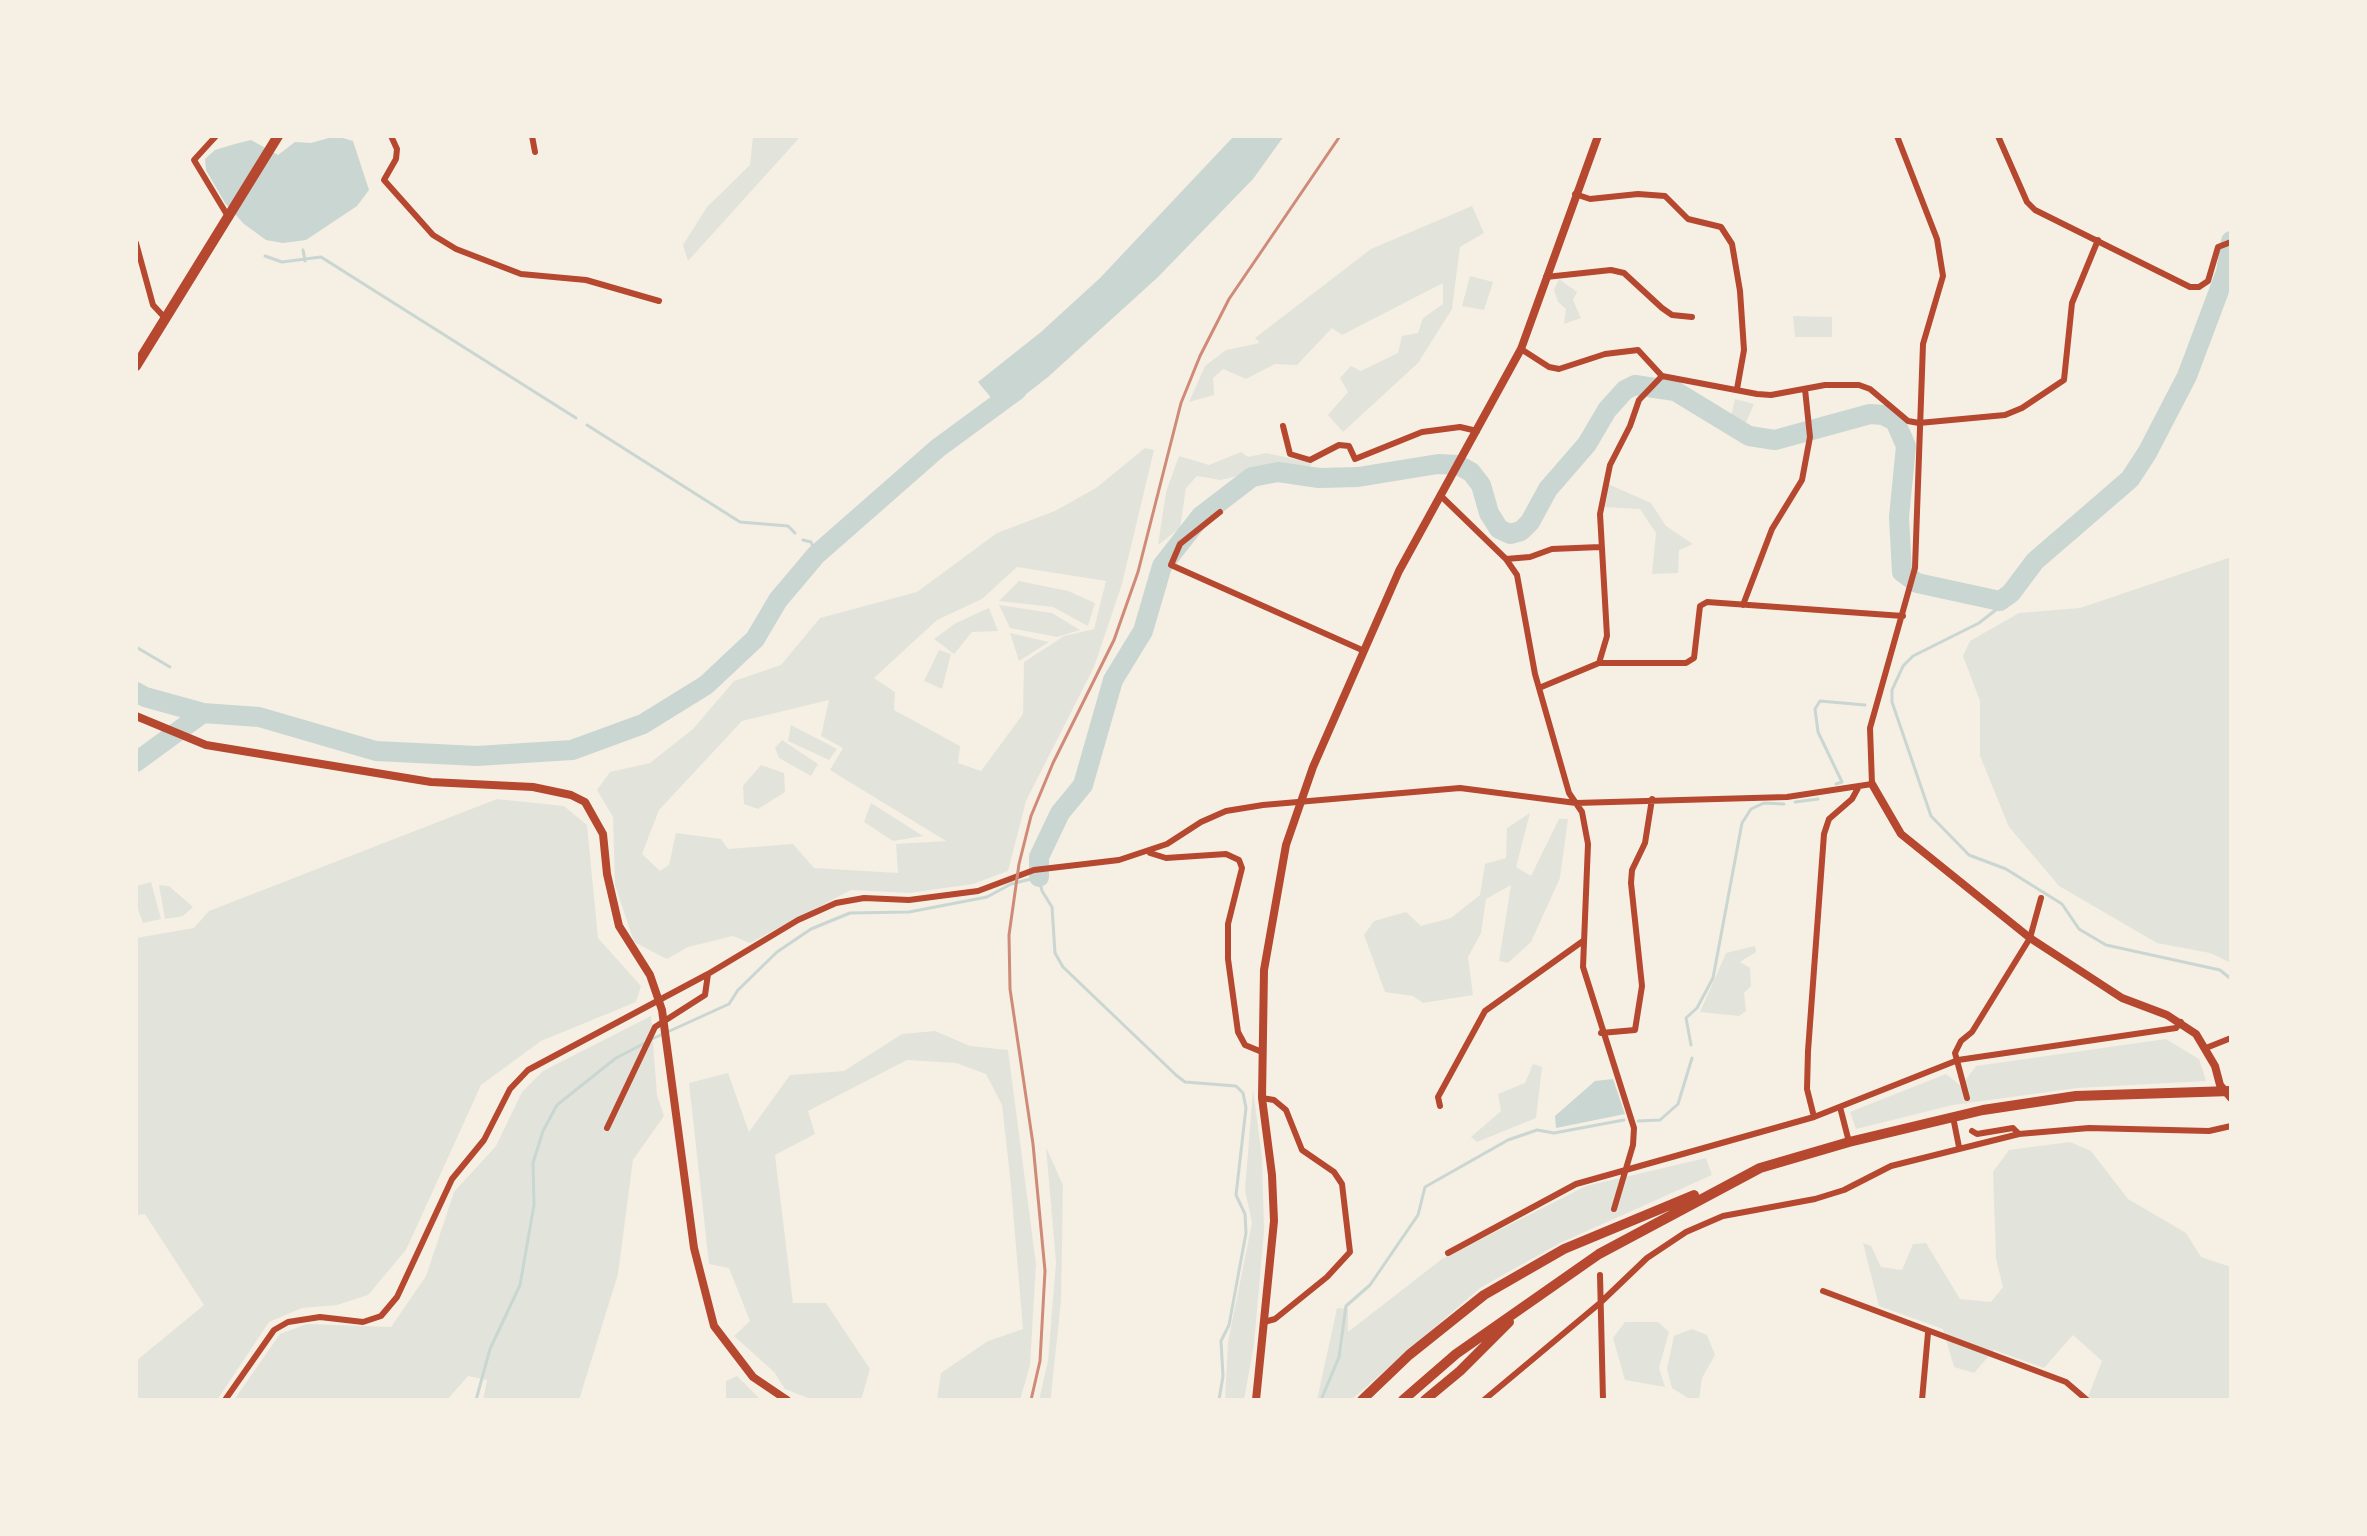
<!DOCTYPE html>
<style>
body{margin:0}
#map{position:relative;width:2367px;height:1536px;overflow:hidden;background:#f6efe4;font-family:"Work Sans",sans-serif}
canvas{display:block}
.frame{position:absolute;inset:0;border:138px solid #f6efe4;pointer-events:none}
</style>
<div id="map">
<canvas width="2367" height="1536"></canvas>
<div class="frame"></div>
</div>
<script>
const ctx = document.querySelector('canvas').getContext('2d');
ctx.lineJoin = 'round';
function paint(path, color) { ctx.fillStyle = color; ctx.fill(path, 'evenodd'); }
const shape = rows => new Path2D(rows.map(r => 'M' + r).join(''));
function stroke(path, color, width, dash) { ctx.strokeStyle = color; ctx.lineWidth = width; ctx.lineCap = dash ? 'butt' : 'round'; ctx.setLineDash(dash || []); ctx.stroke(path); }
const green = shape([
 [753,136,801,136,688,261,683,245,707,207,750,165],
 [1472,206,1484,233,1460,247,1452,309,1418,363,1343,432,1328,415,1348,392,1340,378,1351,366,1361,371,1398,353,1402,336,1418,333,1423,318,1443,304,1443,283,1342,335,1332,328,1297,365,1275,364,1246,379,1223,369,1213,378,1214,395,1189,402,1205,366,1226,350,1260,343,1255,338,1371,249],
 [1470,276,1493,282,1484,310,1462,306],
 [1559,279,1577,292,1573,300,1581,318,1564,324,1566,309,1558,302,1554,290],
 [1793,316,1832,317,1832,337,1795,337],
 [1735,399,1754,404,1744,427,1730,421],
 [1145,448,1154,450,1122,584,1094,667,1026,801,1008,871,973,884,909,893,851,890,750,943,733,936,688,947,667,959,634,942,615,885,613,817,597,790,610,772,650,763,693,729,734,681,781,665,820,618,917,592,997,533,1055,511,1096,488],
 [1017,567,1106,581,1094,629,1064,636,1024,662,1023,714,981,771,958,763,960,746,894,710,895,692,874,678,937,620,982,599],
 [829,700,821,736,843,748,830,770,946,841,896,844,898,873,814,868,793,844,728,849,721,839,676,833,669,865,660,871,642,854,659,810,742,721],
 [1241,452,1248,457,1266,453,1313,463,1303,472,1271,468,1221,480,1197,476,1186,488,1180,528,1158,545,1166,492,1179,456,1209,465],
 [1608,484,1651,503,1666,526,1693,544,1679,550,1678,573,1652,574,1656,533,1640,509,1604,507],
 [2231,557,2231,963,2210,953,2157,943,2059,886,2009,827,1980,756,1980,701,1963,656,1970,641,2019,613,2080,608],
 [1019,581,1068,591,1095,603,1088,626,1053,607,999,601],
 [999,605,1052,613,1080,630,1057,637,1010,628],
 [989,608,998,631,972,632,954,654,934,639,956,623],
 [1010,633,1049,642,1019,661],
 [939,650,951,654,942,689,924,681],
 [791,725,837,749,829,760,788,741],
 [782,740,818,764,811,776,779,758,775,748],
 [761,765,784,773,785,792,758,809,744,804,743,786],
 [497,799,564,806,587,825,598,938,641,986,636,1002,541,1041,481,1085,406,1250,368,1295,337,1305,302,1308,269,1322,217,1400,136,1400,136,1361,204,1305,145,1214,136,1215,136,938,194,928,209,911],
 [871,803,923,836,893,841,864,822],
 [1530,813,1516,867,1531,876,1559,819,1568,819,1560,878,1531,942,1508,963,1499,961,1511,885,1486,899,1481,933,1468,957,1473,995,1423,1003,1413,996,1385,992,1364,935,1374,921,1406,912,1421,926,1451,918,1480,895,1485,864,1506,858,1507,828],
 [151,882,161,919,143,923,136,904,136,886],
 [159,885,169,886,193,907,183,916,165,919],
 [1755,946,1756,952,1740,962,1750,968,1751,986,1744,993,1746,1011,1739,1016,1700,1012,1726,953],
 [651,1016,657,1095,664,1116,633,1160,618,1274,579,1400,483,1400,487,1380,468,1376,447,1400,234,1400,280,1334,307,1324,391,1327,426,1276,454,1192,496,1146,522,1092,543,1071],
 [935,1031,970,1046,1008,1050,1036,1264,1030,1365,1020,1400,937,1400,941,1373,988,1341,1023,1329,1010,1176,1002,1105,986,1074,956,1063,907,1060,808,1111,815,1134,775,1155,793,1303,826,1303,870,1369,861,1400,813,1400,785,1389,774,1372,734,1336,750,1321,729,1268,709,1264,689,1083,728,1073,749,1132,790,1075,844,1071,902,1034],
 [2166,1039,2199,1059,2206,1081,2077,1088,1953,1105,1856,1129,1850,1112,1946,1074,1961,1086,1976,1066],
 [1533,1064,1542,1067,1536,1118,1477,1142,1471,1137,1501,1111,1498,1094,1525,1083],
 [1253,1089,1262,1158,1264,1231,1254,1344,1244,1400,1225,1400,1228,1342,1252,1223,1245,1190],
 [2070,1142,2091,1151,2128,1199,2186,1233,2201,1257,2231,1267,2231,1400,2092,1400,2088,1397,2102,1361,2073,1335,2044,1368,1994,1350,1974,1373,1954,1367,1943,1329,1879,1306,1863,1243,1871,1246,1881,1267,1902,1270,1913,1244,1926,1243,1960,1299,1991,1302,2003,1287,1996,1259,1993,1172,2009,1150],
 [1046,1147,1063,1185,1061,1301,1051,1395,1050,1400,1039,1400,1048,1361,1056,1262],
 [1706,1158,1712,1175,1560,1243,1480,1288,1351,1400,1317,1400,1337,1308,1348,1309,1348,1332,1442,1259,1586,1186],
 [1625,1322,1658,1322,1669,1332,1659,1368,1665,1387,1625,1380,1613,1338],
 [1692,1329,1707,1335,1715,1355,1702,1378,1699,1400,1691,1400,1672,1388,1667,1369,1674,1336],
 [737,1376,761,1400,726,1400,726,1381]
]);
const water = shape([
 [336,136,353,141,369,190,357,206,306,240,283,243,266,240,244,224,225,203,206,170,205,159,215,150,235,144,251,140,278,155,295,142,311,143],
 [1234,136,1284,136,1253,179,1158,277,1048,377,1003,412,978,382,1041,332,1100,278],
 [1613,1079,1625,1114,1556,1128,1555,1116,1595,1081]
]);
const stream = shape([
 [303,250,305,261],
 [265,256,282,262,321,257,576,418],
 [587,425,740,522,788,526,795,533],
 [803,540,811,542,816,555],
 [2000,601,1997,609,1979,623,1913,656,1903,666,1892,690,1892,702,1931,816,1969,855,2006,869,2062,904,2079,929,2106,945,2220,970,2231,979],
 [136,647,170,667],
 [1836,784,1842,782,1818,732,1815,709,1820,701,1865,705],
 [1795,802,1818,799],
 [652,1039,729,1004,738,990,777,952,811,929,850,913,909,912,987,897,1011,884,1039,877,1042,891,1052,907,1055,953,1063,967,1176,1075,1185,1082,1236,1086,1243,1093,1246,1108,1236,1195,1245,1214,1246,1233,1229,1325,1221,1341,1223,1376,1219,1400],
 [1691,1045,1686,1018,1697,1008,1713,978,1742,823,1751,809,1764,803,1784,804],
 [1638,1121,1660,1120,1678,1104,1692,1058],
 [476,1400,490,1349,520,1285,534,1205,533,1163,543,1131,557,1105,616,1058,645,1043],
 [1321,1400,1339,1357,1346,1306,1370,1285,1418,1215,1425,1187,1508,1140,1537,1130,1554,1133,1624,1120]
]);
const river = shape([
 [136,692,145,697,203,713,259,717,376,751,477,756,572,750,643,724,706,685,755,639,778,600,816,555,938,448,1017,390],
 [136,762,203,713],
 [1039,877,1039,857,1060,813,1083,785,1113,680,1143,631,1162,566,1201,516,1252,477,1278,472,1319,478,1358,477,1438,464,1458,465,1471,472,1481,485,1489,513,1499,529,1510,534,1521,531,1530,522,1548,489,1587,444,1607,410,1625,390,1635,385,1675,391,1749,436,1775,440,1870,414,1883,415,1895,421,1906,446,1899,517,1902,572,1917,583,2000,601,2011,593,2035,561,2130,479,2147,453,2187,376,2226,272,2231,241]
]);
const minor = shape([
 [216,136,194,160,229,218],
 [391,136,397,149,396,159,384,180,433,235,456,249,521,274,586,280,659,301],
 [532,136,535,152],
 [1998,136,2027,202,2035,210,2190,287,2199,287,2208,281,2218,247,2231,242],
 [1575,194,1590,199,1638,194,1665,196,1688,219,1721,227,1732,244,1740,291,1744,350,1737,389],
 [136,243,153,305,166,319],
 [1546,277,1611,270,1624,273,1662,308,1672,315,1692,317],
 [1521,349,1549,367,1559,369,1605,354,1638,350,1662,376,1757,394,1771,395,1825,385,1859,385,1870,389,1908,421,1919,423,2005,415,2022,408,2064,380,2072,303,2098,240],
 [1283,426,1290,454,1310,460,1339,445,1349,446,1355,459,1422,432,1460,427,1477,431],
 [1440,495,1506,559,1517,575,1535,674,1569,793,1582,812,1588,844,1583,967,1634,1128,1633,1145,1614,1209],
 [1220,512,1180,544,1171,565,1362,650],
 [1506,559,1530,557,1552,549,1600,547],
 [1743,605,1772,529,1802,480,1810,437,1805,389],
 [1599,663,1607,636,1600,514,1610,465,1630,426,1639,400,1662,376],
 [1539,688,1599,663,1686,663,1694,658,1700,606,1707,602,1903,616],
 [1150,853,1166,858,1226,854,1239,860,1242,868,1228,924,1228,959,1238,1032,1245,1045,1262,1052],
 [1601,1033,1635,1030,1642,986,1631,883,1632,870,1645,843,1652,799],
 [2206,1048,2231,1038],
 [1262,1098,1274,1100,1286,1110,1302,1150,1334,1172,1342,1184,1350,1252,1327,1277,1275,1319,1264,1322],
 [1967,1098,1955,1053,1961,1041,1972,1032,2030,938,2041,898],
 [1440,1106,1438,1097,1485,1011,1583,941],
 [1840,1107,1849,1142],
 [1814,1117,1807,1089,1808,1051,1824,834,1829,819,1852,799,1858,788],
 [1953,1117,1959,1147],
 [607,1128,655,1027,705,995,708,974],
 [1972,1131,1977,1134,2013,1128,2019,1134],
 [1448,1253,1576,1184,1814,1117,1958,1060,2176,1028,2181,1022],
 [1600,1275,1603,1400],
 [1823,1291,2066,1382,2087,1400],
 [225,1400,274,1330,288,1322,320,1317,363,1322,381,1316,397,1297,452,1179,484,1140,510,1089,528,1070,708,974,798,920,836,903,864,898,909,900,978,891,1034,870,1119,860,1167,844,1201,822,1226,811,1263,805,1460,788,1576,803,1787,797,1872,784,1870,728,1915,568,1923,344,1943,276,1937,239,1897,136],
 [1484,1400,1600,1303,1647,1258,1686,1232,1723,1216,1815,1199,1844,1190,1891,1166,2019,1134,2089,1128,2209,1131,2231,1126],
 [1922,1400,1928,1333]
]);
const tertiary = shape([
 [136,716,206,745,431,782,533,787,571,795,585,802,603,834,607,874,619,926,650,975,662,1010,694,1248,714,1326,753,1377,787,1400],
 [1872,784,1901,834,2030,938,2122,998,2167,1015,2196,1034,2215,1066,2220,1085,2231,1098],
 [1256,1400,1274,1221,1272,1175,1262,1098,1264,970,1286,845,1313,767,1399,571,1521,349,1598,136]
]);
const primary = shape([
 [136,366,278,136]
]);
const trunk = shape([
 [1362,1400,1409,1355,1484,1295,1564,1249,1694,1195],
 [1403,1400,1456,1354,1599,1254,1760,1168,1849,1142,1983,1110,2076,1096,2231,1091],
 [1425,1400,1460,1371,1509,1322]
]);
const rail = shape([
 [1031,1400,1040,1361,1045,1271,1033,1144,1010,989,1009,935,1019,864,1031,816,1053,763,1114,640,1138,572,1181,403,1200,356,1229,299,1340,136]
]);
paint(green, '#e2e4dc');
paint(water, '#c9d6d2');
stroke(stream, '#c9d6d2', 3);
stroke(river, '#c9d6d2', 20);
stroke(minor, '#b5482f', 6);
stroke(tertiary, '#b5482f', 8);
stroke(primary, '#b5482f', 10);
stroke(trunk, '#b5482f', 10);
stroke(rail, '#cf8b77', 3);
</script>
